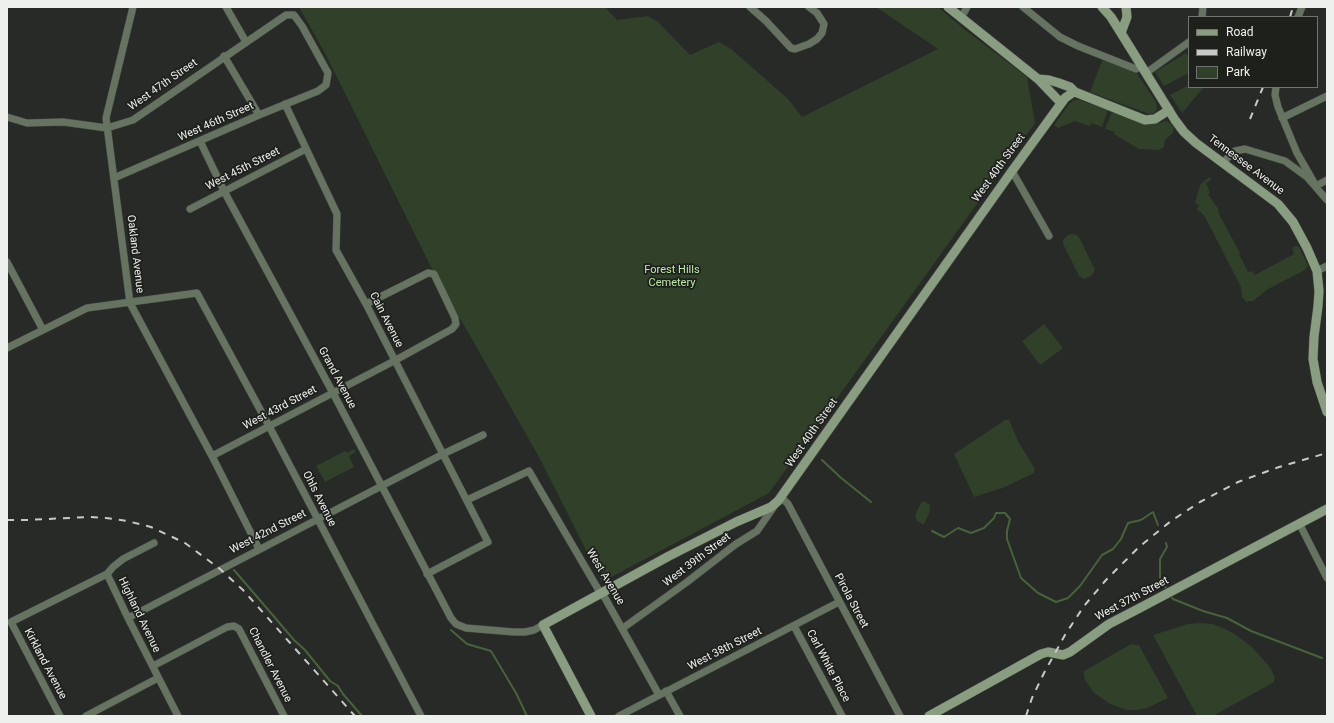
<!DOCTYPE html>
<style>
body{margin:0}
#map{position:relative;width:1334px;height:723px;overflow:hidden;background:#272a26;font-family:Roboto,sans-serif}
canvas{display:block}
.frame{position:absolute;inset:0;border:8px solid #eef0ed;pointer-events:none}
.legend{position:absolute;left:1188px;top:16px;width:130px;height:72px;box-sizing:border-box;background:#1e201c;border:1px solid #717370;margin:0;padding:5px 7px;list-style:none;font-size:12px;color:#eef0ed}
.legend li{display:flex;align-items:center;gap:8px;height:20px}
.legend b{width:20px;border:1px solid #717370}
</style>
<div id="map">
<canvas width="1334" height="723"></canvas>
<div class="frame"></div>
<ul class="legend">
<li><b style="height:5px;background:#899d80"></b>Road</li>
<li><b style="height:5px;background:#c8cac7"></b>Railway</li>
<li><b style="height:11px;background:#304029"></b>Park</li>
</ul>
</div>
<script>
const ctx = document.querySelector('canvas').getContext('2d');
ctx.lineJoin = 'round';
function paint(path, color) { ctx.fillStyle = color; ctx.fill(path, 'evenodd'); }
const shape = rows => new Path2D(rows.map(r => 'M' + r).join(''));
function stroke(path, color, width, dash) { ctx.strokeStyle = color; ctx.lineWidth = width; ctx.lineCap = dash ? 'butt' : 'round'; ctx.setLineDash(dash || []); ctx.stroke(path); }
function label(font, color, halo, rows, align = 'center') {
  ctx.font = font + ' Roboto,sans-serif'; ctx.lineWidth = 3.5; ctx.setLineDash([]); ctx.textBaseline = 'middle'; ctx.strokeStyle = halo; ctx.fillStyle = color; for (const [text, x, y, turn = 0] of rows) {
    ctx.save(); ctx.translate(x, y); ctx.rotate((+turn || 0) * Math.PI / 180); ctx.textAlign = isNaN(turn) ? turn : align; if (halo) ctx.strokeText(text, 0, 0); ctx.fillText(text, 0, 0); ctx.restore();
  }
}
const green = shape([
 [299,7,605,7,617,20,648,16,657,21,690,55,719,42,730,48,788,99,802,117,938,49,876,7,938,7,964,29,1027,77,1035,123,769,493,602,582,540,459,431,267,326,55],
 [1186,53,1189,58,1189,73,1164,86,1155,72],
 [1103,58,1136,72,1156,102,1157,108,1155,113,1149,114,1090,92],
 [1189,85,1189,87,1204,87,1182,113,1170,95],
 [1074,100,1079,100,1108,110,1102,127,1092,123,1090,126,1075,121,1058,128,1054,125,1069,104],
 [1112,111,1148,124,1159,122,1160,123,1165,121,1169,122,1174,128,1173,133,1165,140,1164,147,1159,150,1139,149,1114,134,1115,132,1105,129],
 [1210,177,1211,180,1206,183,1210,193,1208,194,1219,210,1218,212,1240,253,1239,254,1248,272,1252,271,1255,275,1294,254,1292,248,1295,246,1299,247,1308,266,1305,270,1268,289,1253,301,1248,301,1248,303,1245,301,1242,297,1241,287,1205,217,1201,212,1197,210,1199,205,1195,203,1200,185,1205,180],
 [1073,234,1077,235,1080,239,1095,270,1091,276,1084,279,1079,276,1063,244,1063,240,1068,235],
 [1044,324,1063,348,1040,365,1022,341],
 [1005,420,1009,420,1019,443,1035,469,1034,473,1005,487,974,497,954,454],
 [354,449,356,452,349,456,354,467,325,482,316,466,345,451,347,453],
 [924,501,930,505,929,514,924,524,922,524,917,521,915,515,921,503],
 [1200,623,1213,624,1223,628,1233,633,1251,646,1269,666,1275,677,1274,682,1213,716,1197,716,1153,635,1188,624],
 [1131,644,1139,645,1168,698,1147,708,1137,710,1127,710,1110,704,1093,692,1084,678,1084,671]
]);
const stream = shape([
 [822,460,840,477,871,502],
 [932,531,944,537,958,528,971,533,984,528,994,518,996,513,1005,513,1010,519,1007,531,1007,539,1021,578,1038,593,1056,602,1068,598,1080,586,1102,555,1113,549,1121,539,1128,523,1141,520,1153,512,1158,525],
 [1166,543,1167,547,1160,559,1160,580,1166,588],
 [234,570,294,640,305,650,330,681,338,686,343,694,362,716],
 [1172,598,1173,599,1203,611,1227,618,1251,631,1322,658],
 [451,630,467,644,491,651,516,693,527,716]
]);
const street = shape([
 [133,7,106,118,130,303,212,456,259,549],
 [226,7,246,42],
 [750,7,766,21,791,48,795,49,809,44,817,39,822,33,824,24,817,13,809,7],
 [1023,7,1060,37,1078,46,1136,69,1141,66],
 [1202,17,1203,7],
 [1298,17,1302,7],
 [961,18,967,7],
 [224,56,259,115],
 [1146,73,1189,42],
 [1276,87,1275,95,1278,107,1297,153,1316,186,1327,180],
 [285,104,337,214,336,250,366,304,488,542,427,574],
 [7,117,27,123,63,122,107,128,133,120,286,15,294,15,302,26,328,73,326,85,318,91,259,115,114,178],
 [1282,118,1327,96],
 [200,141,224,191,333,393,451,618,456,624,466,628,514,632,525,632,534,630,543,625],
 [1223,163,1230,155,1235,151,1245,149,1285,161,1307,177,1327,200],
 [1012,171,1049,236],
 [190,209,306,149],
 [7,262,43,330],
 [1317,271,1327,266],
 [7,348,87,308,197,293,269,426,421,716],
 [212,456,394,361,452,329,456,324,455,318,434,274,428,273,366,304],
 [781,497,788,504,900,716],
 [467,500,529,471,598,589,605,598,659,695],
 [1299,523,1327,578],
 [154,543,123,559,113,567,107,574,128,618,178,716],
 [128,618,443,454,483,435],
 [794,626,842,716],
 [623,628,687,582,736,544,757,531,775,505],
 [153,666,227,627,234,626,239,629,284,716],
 [666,691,680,716],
 [60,716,11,622,107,574],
 [86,716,158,678],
 [619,716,839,602]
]);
const secondary = shape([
 [948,7,1038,79,1061,103],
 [1102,7,1111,17,1121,33,1175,120,1184,132,1196,143,1278,204,1293,222,1307,248,1317,271,1319,291,1318,306,1314,337,1313,359,1317,382,1327,412],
 [1121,33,1127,17,1126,7],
 [1038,79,1049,80,1059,83,1070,87,1075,92,1145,120,1155,119,1169,110],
 [591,716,543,625,669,556,736,522,771,507,778,501,1012,171,1065,98,1072,93,1075,92],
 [929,716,1041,654,1048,652,1063,655,1070,652,1109,624,1136,610,1327,509]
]);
const rail = shape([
 [1290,17,1293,7],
 [1250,119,1263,87],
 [7,520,27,520,90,517,106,518,127,521,151,527,185,543,220,569,243,590,355,716],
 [1026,716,1032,698,1044,673,1065,635,1084,606,1106,580,1139,547,1171,521,1200,502,1238,482,1279,467,1327,453]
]);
const streetNames = [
 ["West 47th Street",163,85,-35],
 ["West 46th Street",216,122,-24],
 ["Tennessee Avenue",1246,165,37],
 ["West 40th Street",999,168,-54],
 ["West 45th Street",243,169,-27],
 ["Oakland Avenue",135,254,83],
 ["Cain Avenue",386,320,63],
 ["Grand Avenue",337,378,62],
 ["West 43rd Street",280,408,-28],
 ["West 40th Street",812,433,-55],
 ["Ohls Avenue",319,499,63],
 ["West 42nd Street",268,532,-27],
 ["West 39th Street",697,560,-37],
 ["West Avenue",605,577,59],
 ["West 37th Street",1132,599,-28],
 ["Pirola Street",851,601,62],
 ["Highland Avenue",139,615,64],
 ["West 38th Street",725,649,-27],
 ["Kirkland Avenue",45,664,62],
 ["Chandler Avenue",270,665,63],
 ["Carl White Place",828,666,62]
];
const parkNames = [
 ["Forest Hills",672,270],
 ["Cemetery",672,283]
];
paint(green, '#304029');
stroke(stream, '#47633a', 2);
stroke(street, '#434642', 8);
stroke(secondary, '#434642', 10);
stroke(street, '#667361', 7);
stroke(secondary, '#899d80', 9);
stroke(rail, '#c8cac7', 2, [7, 7]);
label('11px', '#eef0ed', '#1e201c', streetNames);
label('11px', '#bceba7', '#1e201c', parkNames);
</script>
